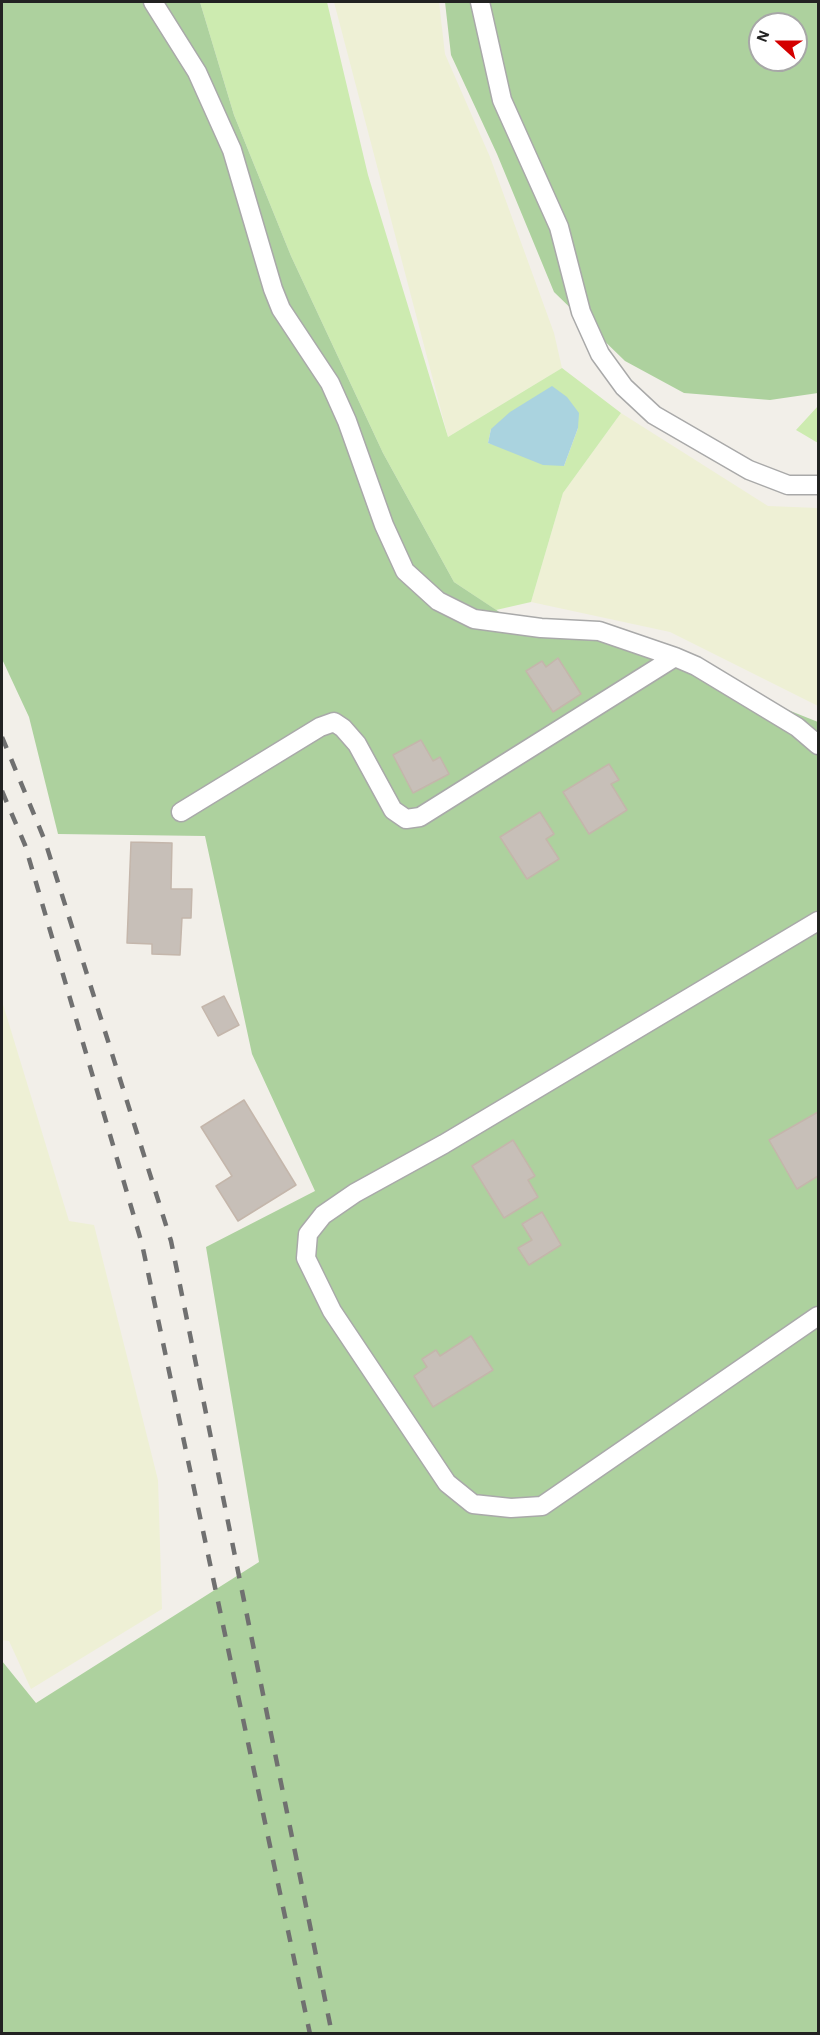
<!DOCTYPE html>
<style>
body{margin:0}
#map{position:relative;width:820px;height:2035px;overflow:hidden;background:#f2efe9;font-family:"Alegreya Sans",sans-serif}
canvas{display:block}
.frame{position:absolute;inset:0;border:3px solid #222;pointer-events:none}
.north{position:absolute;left:748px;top:12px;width:60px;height:60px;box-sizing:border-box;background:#fff;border:2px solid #a7a7a7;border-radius:50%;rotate:291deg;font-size:16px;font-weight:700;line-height:24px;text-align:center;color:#222}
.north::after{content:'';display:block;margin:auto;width:21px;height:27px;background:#d40000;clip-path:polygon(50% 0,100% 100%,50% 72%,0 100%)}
</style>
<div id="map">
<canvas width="820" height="2035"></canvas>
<div class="frame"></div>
<div class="north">N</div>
</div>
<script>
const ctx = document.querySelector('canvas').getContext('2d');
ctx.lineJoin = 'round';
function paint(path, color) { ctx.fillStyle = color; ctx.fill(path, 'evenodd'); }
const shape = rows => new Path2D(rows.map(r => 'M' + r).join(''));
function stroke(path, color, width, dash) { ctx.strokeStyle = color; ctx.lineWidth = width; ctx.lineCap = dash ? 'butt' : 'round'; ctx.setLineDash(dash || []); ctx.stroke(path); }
const farmland = shape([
 [334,2,439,2,445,54,490,157,554,333,562,368,448,437],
 [621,413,768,506,818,508,818,706,670,632,531,602,563,493],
 [2,1001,69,1221,94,1225,158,1480,162,1609,31,1689,9,1641,2,1640]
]);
const grass = shape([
 [200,2,327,2,368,175,448,437,562,368,621,413,563,493,531,602,496,610,454,582,383,453,291,256,234,115],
 [578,428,564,466,488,443,491,429],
 [818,406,818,443,796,430]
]);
const forest = shape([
 [2,2,200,2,234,115,291,256,383,453,454,582,528,631,603,636,818,722,818,2033,2,2033,2,1661,36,1703,259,1562,206,1247,315,1191,252,1054,205,836,58,834,29,717,2,659],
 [445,2,818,2,818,393,770,400,684,393,625,361,554,292,497,154,451,55],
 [760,24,796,24,796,60,760,60]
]);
const water = shape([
 [552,386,567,397,579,413,578,428,564,466,543,465,488,443,491,429,510,412]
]);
const building = shape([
 [558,658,581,694,553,712,526,671,542,661,546,667,558,658],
 [421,740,433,761,440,757,449,774,413,793,393,755,421,740],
 [609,764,619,780,611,784,627,810,589,834,563,792,609,764],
 [540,812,554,834,546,839,559,859,527,879,500,837,540,812],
 [131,842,172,843,171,889,192,889,191,918,182,918,180,955,152,954,152,944,127,943,131,842],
 [224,996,239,1025,218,1036,202,1007,224,996],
 [244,1100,296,1185,238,1221,216,1186,232,1176,201,1127,244,1100],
 [818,1112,818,1176,797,1189,769,1140,818,1112],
 [513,1140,535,1176,528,1180,538,1197,504,1218,472,1166,513,1140],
 [542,1212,561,1245,529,1265,518,1248,532,1240,522,1224,542,1212],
 [471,1336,493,1370,433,1407,414,1376,427,1367,422,1359,436,1350,440,1356,471,1336]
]);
const service = shape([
 [153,2,197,72,232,150,273,289,281,309,330,383,347,421,384,525,405,571,438,601,474,619,541,628,599,631,675,657,696,666,797,727,818,745],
 [480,2,502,100,559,227,581,312,600,354,624,387,654,415,749,470,788,485,818,485],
 [181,812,320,727,334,722,343,728,357,744,393,810,406,819,420,817,675,657],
 [818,921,444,1144,355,1193,323,1215,308,1234,306,1258,332,1311,447,1483,473,1504,511,1508,542,1506,818,1316]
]);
const rail = shape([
 [2,737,45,841,171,1241,332,2034],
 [2,791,25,845,142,1244,310,2034]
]);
paint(farmland, '#eef0d5');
paint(grass, '#cdebb0');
paint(forest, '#add19e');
paint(water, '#aad3df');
paint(building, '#c7bfb8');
stroke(building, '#c4b6ab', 1.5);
stroke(service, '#a9a9a9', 21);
stroke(service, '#fff', 18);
stroke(rail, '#707070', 4.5, [12, 12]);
</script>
